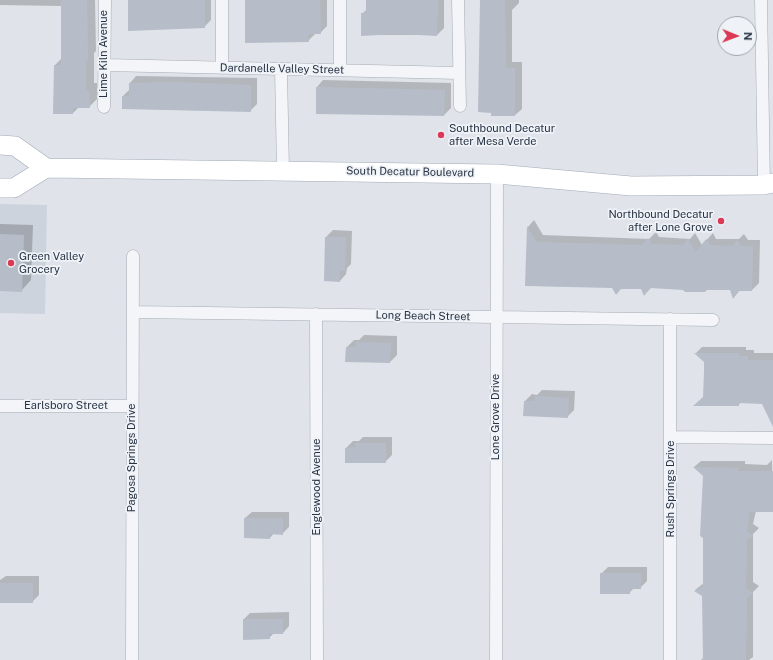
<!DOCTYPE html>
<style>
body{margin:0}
#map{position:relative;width:773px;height:660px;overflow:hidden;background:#e0e4ea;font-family:"Public Sans",sans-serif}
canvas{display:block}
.north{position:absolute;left:717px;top:16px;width:40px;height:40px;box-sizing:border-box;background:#eff3f7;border:1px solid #9fa6af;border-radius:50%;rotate:91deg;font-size:11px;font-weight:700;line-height:16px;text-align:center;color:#273243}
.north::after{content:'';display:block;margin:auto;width:14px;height:18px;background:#db3955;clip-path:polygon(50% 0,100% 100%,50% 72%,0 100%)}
</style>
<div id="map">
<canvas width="773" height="660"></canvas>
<div class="north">N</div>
</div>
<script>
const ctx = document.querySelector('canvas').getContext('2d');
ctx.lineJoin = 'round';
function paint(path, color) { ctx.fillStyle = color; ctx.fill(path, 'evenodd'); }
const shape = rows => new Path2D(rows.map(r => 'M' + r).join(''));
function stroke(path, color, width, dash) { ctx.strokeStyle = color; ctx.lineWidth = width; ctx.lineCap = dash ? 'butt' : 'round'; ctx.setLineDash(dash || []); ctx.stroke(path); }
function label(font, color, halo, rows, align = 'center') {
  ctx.font = font + ' "Public Sans",sans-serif'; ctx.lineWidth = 3.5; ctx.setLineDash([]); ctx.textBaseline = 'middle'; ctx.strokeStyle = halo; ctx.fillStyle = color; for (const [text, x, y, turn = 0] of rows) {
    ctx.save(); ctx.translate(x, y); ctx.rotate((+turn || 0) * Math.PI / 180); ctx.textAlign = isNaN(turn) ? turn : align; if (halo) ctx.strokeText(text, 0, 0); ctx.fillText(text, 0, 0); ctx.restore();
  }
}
const built = shape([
 [0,204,47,205,45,314,0,313]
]);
const shadow = shape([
 [0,0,95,0,96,51,94,53,94,83,97,83,97,99,89,107,79,107,73,113,55,65,62,58,62,6,0,5],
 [129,0,211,0,211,20,204,27],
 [245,0,327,0,327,26,320,33,316,33,308,41],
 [367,0,444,0,444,28,437,35,362,35,362,14,367,9],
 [481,0,519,0,519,3,512,10,512,62,522,62,522,109,515,115],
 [136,76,257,78,257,104,250,111,123,96,130,89,130,83],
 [323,80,451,83,451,108,444,115,317,87],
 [534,220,543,235,649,239,656,232,659,237,690,239,695,233,702,245,713,233,716,239,739,239,744,234,748,240,760,240,759,283,752,290,740,290,734,297,731,290,652,287,645,294,642,288,526,285,528,227],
 [0,224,33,225,31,280,21,291,0,290],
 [333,230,352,231,351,264,347,268,346,274,340,281,326,237],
 [364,335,397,336,397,355,390,362,346,361,347,347,354,340,359,340],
 [702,347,746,347,746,350,754,350,754,353,773,353,773,405,763,403,742,402,738,405,704,397,705,361,696,353],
 [542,390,575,391,574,410,567,417,525,401,532,394,537,395],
 [363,437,392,437,392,455,385,462,346,448,353,441,359,441],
 [772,460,773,511,756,511,753,524,759,528,753,534,753,582,759,586,753,592,753,657,749,660,701,660,704,657,703,595,695,590,704,583,704,476,694,467,701,461,745,461,745,464,767,465],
 [252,512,289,512,289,527,282,534,274,533,270,538,245,518],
 [608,567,647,567,647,581,640,588,634,588,629,593,601,574],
 [6,576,39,576,39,595,32,602,0,602,0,580],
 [289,612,289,626,283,633,274,633,269,638,244,619,250,613]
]);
const building = shape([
 [61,0,87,0,88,60,86,60,86,91,89,91,90,108,73,108,73,114,53,114,54,65,61,65],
 [128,0,205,0,205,28,128,31],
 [245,0,320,0,321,34,308,34,309,42,245,43],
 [366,0,438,0,437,36,398,34,361,36,361,13,366,13],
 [480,0,505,0,506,68,515,68,515,116,491,116,491,113,478,112],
 [175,82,251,85,251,112,122,109,122,96,129,96,129,83],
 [316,87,445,90,444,116,316,114],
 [527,226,536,242,642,245,648,238,652,244,683,245,688,239,696,252,706,239,710,245,733,246,737,240,741,246,753,246,752,291,739,291,733,299,730,290,707,290,705,292,685,292,683,290,650,288,644,296,641,289,621,289,616,295,612,288,525,286],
 [0,234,24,235,22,292,0,291],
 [325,237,346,237,345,271,340,271,340,282,324,281],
 [356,342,391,343,390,363,345,362,346,347,356,347],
 [694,353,739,353,739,356,748,356,748,360,773,360,773,427,762,404,739,403,739,406,693,406,703,397,704,371,704,362],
 [535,396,569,398,568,418,523,416,524,401,534,401],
 [355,443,386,443,386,463,345,463,345,448,356,447],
 [693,467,738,468,738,471,773,471,773,512,750,512,747,531,753,536,747,540,746,589,753,593,747,598,746,660,703,660,702,596,694,591,703,587,703,538,700,536,703,476],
 [244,518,283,518,283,535,270,534,270,539,244,538],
 [600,573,641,573,641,589,630,589,630,594,600,594],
 [0,583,33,583,33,603,0,603],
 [243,619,283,619,283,634,269,634,270,639,243,640]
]);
const minor = shape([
 [222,0,222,68],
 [340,0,340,70],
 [458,0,460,106],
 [761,0,764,185],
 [105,65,459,73],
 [281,69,283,171],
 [104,107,105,0],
 [134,312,713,320],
 [316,314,317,660],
 [670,319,670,660],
 [0,406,132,406],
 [671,437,773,438],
 [132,660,133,256],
 [496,660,497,174]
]);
const primary = shape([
 [0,145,15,146,46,168],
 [0,188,14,188,46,168,497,174,631,186,764,185,773,183]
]);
const markers = [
 [441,135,4,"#db3955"],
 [721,221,4,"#db3955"],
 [11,263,4,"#db3955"]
];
const streetNames = [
 ["Lime Kiln Avenue",104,54,-90],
 ["Dardanelle Valley Street",282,69,1],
 ["South Decatur Boulevard",410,172,1],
 ["Long Beach Street",423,316,1],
 ["Earlsboro Street",66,406],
 ["Lone Grove Drive",496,417,-90],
 ["Pagosa Springs Drive",132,458,-90],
 ["Englewood Avenue",317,487,-90],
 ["Rush Springs Drive",671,489,-90]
];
const poiNames = [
 ["Southbound Decatur",449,129],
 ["after Mesa Verde",449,142],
 ["Northbound Decatur",713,215,"right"],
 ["after Lone Grove",713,228,"right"],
 ["Green Valley",19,257],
 ["Grocery",19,270]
];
paint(built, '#cdd3dc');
paint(shadow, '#0003');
paint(building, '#b6bdc8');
stroke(minor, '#a5abb5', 13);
stroke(primary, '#9ea9b7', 20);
stroke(minor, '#f3f5f8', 12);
stroke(primary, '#fff', 19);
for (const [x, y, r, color] of markers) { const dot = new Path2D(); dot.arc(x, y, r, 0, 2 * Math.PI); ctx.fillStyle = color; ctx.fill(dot); stroke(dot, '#eff3f7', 1.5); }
label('11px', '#273243', '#eff3f7', streetNames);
label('11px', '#273243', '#eff3f7', poiNames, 'left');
</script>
